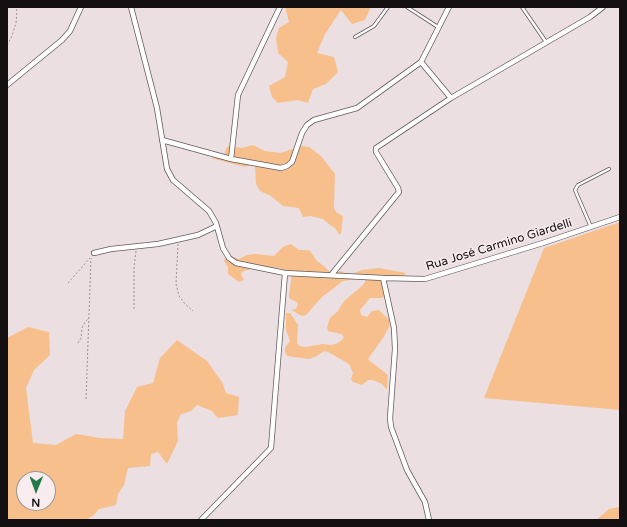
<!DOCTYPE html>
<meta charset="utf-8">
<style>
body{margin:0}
#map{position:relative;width:627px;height:527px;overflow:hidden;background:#ebdfe1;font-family:"Varela Round",sans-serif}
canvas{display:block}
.frame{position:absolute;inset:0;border:8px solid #140f10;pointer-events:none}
.north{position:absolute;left:16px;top:471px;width:40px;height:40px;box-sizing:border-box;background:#f9ecee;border:1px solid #9d9495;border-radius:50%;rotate:181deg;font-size:11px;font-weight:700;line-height:16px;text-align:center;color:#140f10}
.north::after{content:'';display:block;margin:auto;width:14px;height:18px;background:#22784b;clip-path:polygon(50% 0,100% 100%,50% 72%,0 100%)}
</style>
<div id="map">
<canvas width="627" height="527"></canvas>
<div class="frame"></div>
<div class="north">N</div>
</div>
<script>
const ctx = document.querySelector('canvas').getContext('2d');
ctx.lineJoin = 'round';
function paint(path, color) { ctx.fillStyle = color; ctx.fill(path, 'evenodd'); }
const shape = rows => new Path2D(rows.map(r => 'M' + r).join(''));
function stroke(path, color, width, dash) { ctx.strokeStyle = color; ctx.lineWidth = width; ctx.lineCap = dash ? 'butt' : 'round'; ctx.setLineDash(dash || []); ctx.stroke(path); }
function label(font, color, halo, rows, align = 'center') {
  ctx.font = font + ' "Varela Round",sans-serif'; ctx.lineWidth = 3; ctx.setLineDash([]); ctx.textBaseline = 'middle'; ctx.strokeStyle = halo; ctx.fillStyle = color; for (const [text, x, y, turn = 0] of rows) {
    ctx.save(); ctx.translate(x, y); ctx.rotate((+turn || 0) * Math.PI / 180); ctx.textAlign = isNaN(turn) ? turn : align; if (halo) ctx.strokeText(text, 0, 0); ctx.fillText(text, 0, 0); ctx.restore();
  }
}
const green = shape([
 [285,7,371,7,365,20,352,24,341,10,325,34,317,53,334,57,338,72,326,84,313,89,308,103,298,100,278,103,272,97,269,86,285,77,288,62,278,53,276,38,279,28,289,22],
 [253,145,265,151,280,153,302,146,309,147,321,156,335,174,334,208,336,212,341,215,343,217,341,234,339,234,335,228,330,225,323,219,311,216,303,217,299,208,283,206,271,196,260,191,256,184,255,165,248,162,249,166,245,167,211,158,224,156,226,148,229,146,242,148],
 [620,222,620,410,484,398,544,248],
 [291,244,299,250,307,250,310,251,317,261,324,266,332,274,341,271,350,275,362,270,379,268,406,273,403,276,383,283,386,296,381,298,370,298,360,310,361,315,367,317,372,311,379,310,385,316,390,320,389,327,383,338,368,359,370,361,388,375,387,390,382,384,373,380,368,380,362,385,353,382,351,379,353,373,349,364,328,352,324,351,315,357,309,359,287,356,285,352,285,348,290,341,286,330,286,313,290,313,298,325,297,343,299,346,306,347,323,344,330,345,336,344,342,340,344,337,341,334,328,331,327,327,330,318,338,311,344,301,362,286,365,282,365,279,363,278,343,281,322,297,306,315,302,316,291,310,296,309,298,304,297,302,290,299,289,297,292,272,279,268,256,267,242,272,241,274,244,280,239,282,228,274,228,267,224,261,225,258,230,256,239,259,247,255,255,254,274,256,283,247],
 [28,327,49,332,50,355,34,370,26,388,33,443,56,445,76,434,100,438,123,439,125,411,137,387,153,383,160,358,177,340,207,361,222,382,226,393,239,397,238,415,218,418,212,411,197,405,191,411,181,414,177,423,178,441,167,464,158,452,151,454,150,466,128,468,124,485,118,494,116,505,99,509,94,515,86,520,7,520,7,338],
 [24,479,48,479,48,503,24,503],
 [620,507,620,520,596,520,609,509]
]);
const path = shape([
 [7,45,12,36,16,23,17,10,15,7],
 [178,244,176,284,179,296,185,304,193,311],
 [68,283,90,258],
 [134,309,134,267,136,251],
 [78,343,81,338,82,328,85,322,89,318],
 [86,399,91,258]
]);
const service = shape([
 [407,7,438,27],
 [522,7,546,42],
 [355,37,374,26,388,7],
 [591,227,575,190,578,185,609,169]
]);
const minor = shape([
 [131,7,157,108,167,169,173,180,209,211,216,223,223,248,229,258,236,263,285,273,383,278,425,279,543,243,620,217],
 [421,62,451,98,590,17,603,7],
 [7,85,62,40,70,31,81,7],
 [162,140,231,159,281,168,287,166,292,162,302,133,307,125,314,120,357,108,421,62,449,7],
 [231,159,238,95,280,7],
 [94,253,111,249,158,244,198,235,217,226],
 [332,274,399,192,398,188,376,152,376,148,451,98],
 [383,278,394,328,395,349,390,418,391,427,407,470,425,502,429,520],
 [201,520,271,448,285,273]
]);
const streetNames = [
 ["Rua José Carmino Giardelli",499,245,-17]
];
paint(green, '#f7bf8b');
stroke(service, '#64595c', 4);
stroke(minor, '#64595c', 6);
stroke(path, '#9a9092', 1, [2, 2]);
stroke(service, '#fff', 2.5);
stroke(minor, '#fff', 4.5);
label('12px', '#140f10', '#f9ecee', streetNames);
</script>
